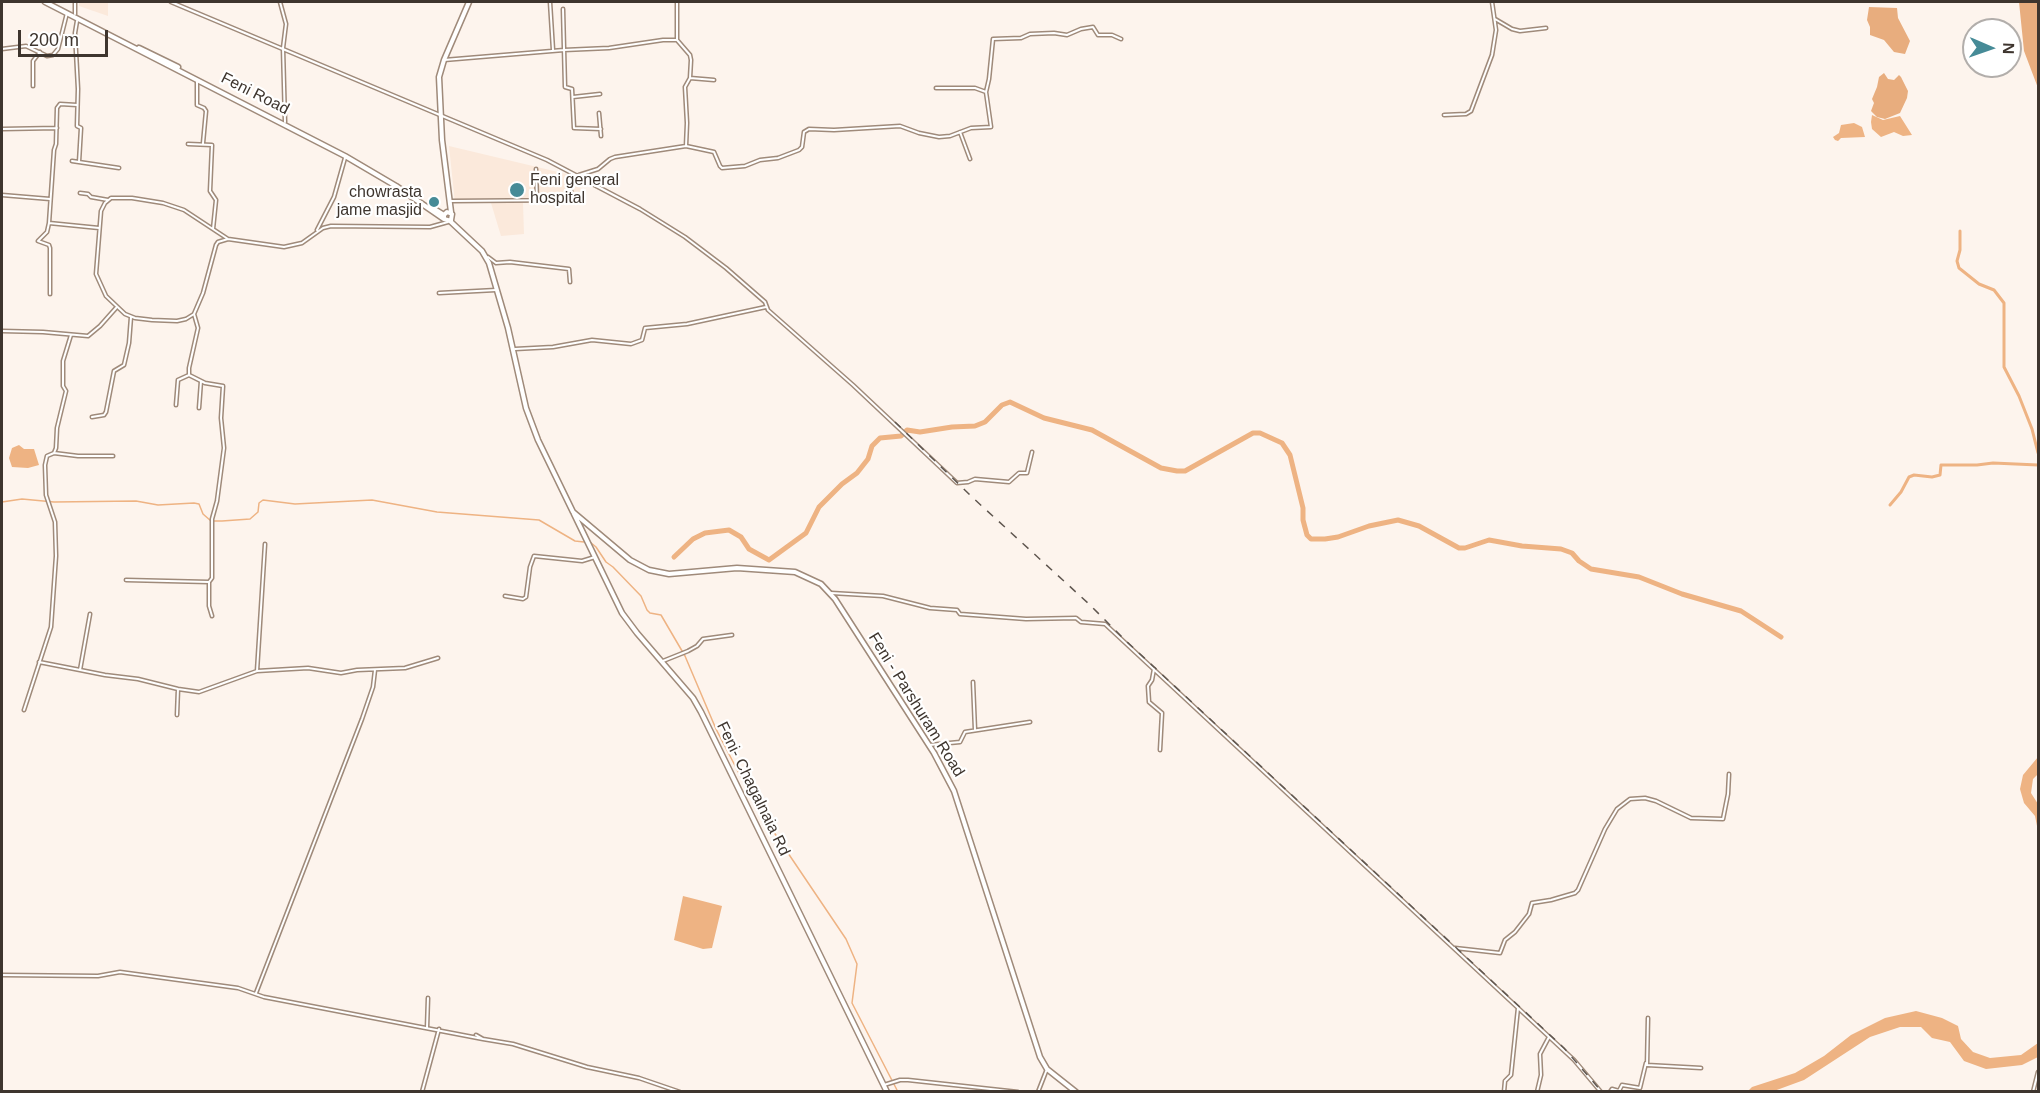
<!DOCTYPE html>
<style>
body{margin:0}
#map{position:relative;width:2040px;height:1093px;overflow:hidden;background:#fdf4ed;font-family:Helvetica,sans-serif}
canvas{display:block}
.frame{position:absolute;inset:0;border:3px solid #3e352e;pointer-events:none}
.north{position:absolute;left:1962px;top:18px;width:60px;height:60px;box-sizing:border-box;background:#fff;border:2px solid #b2aeab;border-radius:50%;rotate:92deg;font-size:16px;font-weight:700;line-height:24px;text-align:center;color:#3e352e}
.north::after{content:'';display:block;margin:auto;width:21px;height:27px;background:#468b97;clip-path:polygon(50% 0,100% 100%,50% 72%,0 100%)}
.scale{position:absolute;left:18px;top:30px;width:90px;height:27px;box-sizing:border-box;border:3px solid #3e352e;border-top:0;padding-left:8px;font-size:18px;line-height:21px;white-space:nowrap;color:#3e352e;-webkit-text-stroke:4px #fff;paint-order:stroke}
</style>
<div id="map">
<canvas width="2040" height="1093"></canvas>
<div class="frame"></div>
<div class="north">N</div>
<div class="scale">200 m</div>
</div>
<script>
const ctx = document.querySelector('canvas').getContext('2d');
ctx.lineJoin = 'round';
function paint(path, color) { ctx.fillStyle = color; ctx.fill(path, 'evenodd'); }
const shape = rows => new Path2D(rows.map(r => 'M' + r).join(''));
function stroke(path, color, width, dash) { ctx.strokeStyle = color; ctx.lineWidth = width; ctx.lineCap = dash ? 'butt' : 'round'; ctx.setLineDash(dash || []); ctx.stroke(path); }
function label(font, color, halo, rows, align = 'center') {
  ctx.font = font + ' Helvetica,sans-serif'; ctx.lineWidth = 4.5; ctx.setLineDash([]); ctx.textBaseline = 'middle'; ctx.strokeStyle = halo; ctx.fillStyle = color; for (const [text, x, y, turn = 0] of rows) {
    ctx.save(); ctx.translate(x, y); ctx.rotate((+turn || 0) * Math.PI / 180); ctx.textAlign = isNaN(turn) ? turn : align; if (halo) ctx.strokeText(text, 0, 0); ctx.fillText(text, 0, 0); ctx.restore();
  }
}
const built = shape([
 [79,2,108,2,108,16,79,6],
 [449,146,579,177,582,202,523,203,524,234,501,236,491,203,455,203]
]);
const forest = shape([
 [2019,2,2038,2,2038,88,2024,51],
 [1869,7,1897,8,1898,18,1910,41,1905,54,1894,52,1884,40,1870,35,1870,27,1867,20],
 [1884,73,1888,79,1894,80,1899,75,1901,77,1908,91,1907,98,1900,113,1885,119,1877,117,1871,111,1874,103,1872,99,1877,87,1879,77]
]);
const water = shape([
 [1872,115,1883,120,1900,116,1912,135,1903,136,1894,132,1881,137,1872,129,1871,122],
 [1854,123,1862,127,1865,137,1841,138,1838,141,1835,140,1833,137,1839,133,1841,125],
 [19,445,24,449,34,449,39,465,28,468,12,467,9,458,12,448],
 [2038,757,2038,774,2033,779,2031,793,2038,804,2038,831,2035,816,2024,803,2020,789,2023,775],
 [683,896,722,906,712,948,703,949,674,940],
 [1916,1011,1942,1018,1958,1026,1961,1039,1973,1052,1990,1058,2021,1055,2038,1043,2038,1057,2022,1065,1986,1069,1964,1061,1950,1042,1932,1038,1921,1027,1900,1027,1870,1037,1804,1080,1774,1091,1748,1091,1752,1087,1795,1073,1824,1056,1851,1035,1885,1018]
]);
const stream = shape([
 [2,502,22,499,54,502,136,501,158,505,194,503,199,504,203,514,211,521,222,521,250,519,258,512,259,503,263,500,295,504,372,500,437,512,539,520,575,541,584,542],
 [590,542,596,547,606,562,613,567,641,596,647,610,650,613,661,615,685,656,716,729,744,783,763,816,846,939,857,964,852,1003,898,1092]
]);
const canal = shape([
 [1960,231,1960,250,1957,261,1959,268,1979,284,1994,290,2004,303,2004,367,2019,396,2032,429,2038,453],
 [1890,505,1901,492,1909,477,1914,475,1932,477,1940,475,1941,465,1977,465,1993,463,2038,465]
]);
const river = shape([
 [674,557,693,539,705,533,729,530,741,537,749,549,769,560,806,533,819,507,842,484,857,473,868,459,872,446,880,438,901,436,907,430,920,432,952,427,975,426,985,422,1002,405,1010,402,1044,418,1092,430,1161,468,1177,471,1185,471,1253,433,1260,433,1282,443,1290,455,1303,508,1303,520,1307,535,1311,539,1325,539,1338,537,1369,526,1398,520,1419,526,1459,548,1465,548,1489,540,1522,546,1561,549,1572,553,1579,561,1591,569,1639,577,1682,594,1741,611,1781,637]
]);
const minor = shape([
 [171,2,547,160,640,209,685,237,726,268,765,302,768,310,853,385,957,483,968,482,975,479,1009,482,1019,473,1027,473,1032,452],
 [280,2,286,24,283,48,285,122],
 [550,2,553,50],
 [677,2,677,40,690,55,691,60,690,78,685,87,687,123,686,146],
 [563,9,565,87,572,89,574,128,601,129],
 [75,14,75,2],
 [1495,19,1512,29,1520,31,1546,28],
 [77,21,75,33,78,89,77,126,81,128,79,162],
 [2,49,26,46,47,56,53,55,58,49,67,13],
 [444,60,564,50,609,48,663,40,677,40],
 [690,78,714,80],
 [197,80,197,105,204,108,206,111,203,143],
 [33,86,33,61,40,52],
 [986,92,989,79,993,39,1021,38,1030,34,1054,33,1067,35,1081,29,1093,27,1098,35,1112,35,1121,39],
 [573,97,600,94],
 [599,113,601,136],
 [1444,115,1466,114,1471,111,1492,55,1496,30,1492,2],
 [2,129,57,128],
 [960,132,970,159],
 [188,144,212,145,210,191,216,200,213,229],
 [72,161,119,168],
 [536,169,537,200],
 [579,175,598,169,610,159,615,157,686,146,714,152,720,166,722,168,745,166,760,160,778,158,799,150,802,147,804,132,809,129,834,130,900,126,919,133,939,137,950,136,971,128,991,127,986,92,975,88,936,88],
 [80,193,88,194,91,197,108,200],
 [2,195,50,199],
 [451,201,568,200,571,191],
 [49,223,99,228],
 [317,230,334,197,345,158],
 [228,239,218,242,216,245,203,293,194,314,186,319,177,321,152,320,135,318,125,314,106,296,96,274,101,211,105,203,111,198,132,198,163,203,184,210,228,239,284,247,302,243,323,228,331,226,430,227,448,222],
 [488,257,496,263,510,262,569,269,570,282],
 [439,293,496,290],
 [50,294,50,248,49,245,38,241,47,232,49,223,54,150,56,144,57,108,60,104,77,105],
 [2,331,43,332,88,336,100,326,116,308],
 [515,349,553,347,592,340,631,344,642,340,645,328,687,324,766,307],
 [189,375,189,368,198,328,194,314],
 [199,408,201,381],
 [92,417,104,415,106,412,114,371,124,365,129,343,131,317],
 [54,453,78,456,113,456],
 [126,580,209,582,212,578,212,519,217,501,224,448,221,418,223,386,205,383,189,375,178,380,176,405],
 [209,582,209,606,212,616],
 [831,593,883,596,930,608,957,610,960,614,1026,619,1076,618,1081,622,1105,624,1574,1060,1601,1092],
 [505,596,523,599,526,597,530,567,534,556,582,561,595,557],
 [663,661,688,651,697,646,703,639,732,635],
 [39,662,80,670,90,614],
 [1154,669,1152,680,1148,686,1149,702,1162,713,1160,750],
 [80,670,105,675,138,679,178,689,199,692,257,671,308,668,341,673,357,670,405,668,438,658],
 [257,671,265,544],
 [973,682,975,730],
 [24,710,51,627,56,556,55,522,46,495,45,465,47,456,54,453,56,448,57,428,66,391,63,386,63,361,71,335],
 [177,715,178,689],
 [929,745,960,742,965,732,1030,722],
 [1455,948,1500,953,1505,940,1515,932,1529,914,1532,903,1551,900,1575,893,1578,890,1605,829,1617,809,1630,799,1645,798,1656,801,1691,818,1723,819,1728,794,1729,774],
 [2,975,98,976,120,972,238,988,264,997,483,1039],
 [256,993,362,719,373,687,375,670],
 [1648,1018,1647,1065,1701,1068],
 [427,1028,428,998],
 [476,1035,483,1039,513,1044,587,1067,639,1078,680,1092],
 [884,1085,900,1080,908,1080,1018,1092],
 [422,1092,439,1029],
 [1038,1092,1047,1069],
 [1504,1092,1505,1081,1511,1075,1518,1008],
 [1537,1092,1541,1075,1540,1054,1549,1037],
 [1610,1092,1612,1089,1619,1091,1622,1085,1640,1088,1646,1063],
 [2033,1092,2038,1072]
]);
const secondary = shape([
 [45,2,345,156,396,186,444,219],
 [139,48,178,67],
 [431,207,444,215],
 [451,212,442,140,439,77,444,60,469,2],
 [450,221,482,251,489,263,508,328,526,408,538,440,573,512,630,560,649,570,669,574,737,568,795,572,821,584,835,599,934,753,954,791,1040,1057,1047,1069,1076,1092],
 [451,221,444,219,444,215,447,212,452,214,451,220],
 [574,514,622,613,637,633,693,698,701,712,887,1092]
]);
const rail = shape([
 [895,422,972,497,1089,604,1125,640,1564,1048,1602,1092]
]);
const markers = [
 [517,190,8,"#468b97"],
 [434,202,6,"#468b97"]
];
const streetNames = [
 ["Feni Road",255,94,27],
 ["Feni - Parshuram Road",916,705,58],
 ["Feni- Chagalnaia Rd",753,789,64]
];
const poiNames = [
 ["Feni general",530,181],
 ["hospital",530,199],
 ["chowrasta",422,193,"right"],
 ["jame masjid",422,211,"right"]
];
paint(built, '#fbe9db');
paint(forest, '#e8ad7e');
paint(water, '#eeb383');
stroke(stream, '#eeb383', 1.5);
stroke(canal, '#eeb383', 3);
stroke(river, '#eeb383', 5);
stroke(minor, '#9f8a7a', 5);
stroke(secondary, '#9f8a7a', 7);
stroke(minor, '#fff', 2);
stroke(secondary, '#fff', 4);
stroke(rail, '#605750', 1.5, [8, 8]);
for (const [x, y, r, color] of markers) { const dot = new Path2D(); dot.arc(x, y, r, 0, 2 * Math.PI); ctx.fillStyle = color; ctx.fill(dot); stroke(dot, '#fff', 2); }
label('16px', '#3e352e', '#fff', streetNames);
label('16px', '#3e352e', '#fff', poiNames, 'left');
</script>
